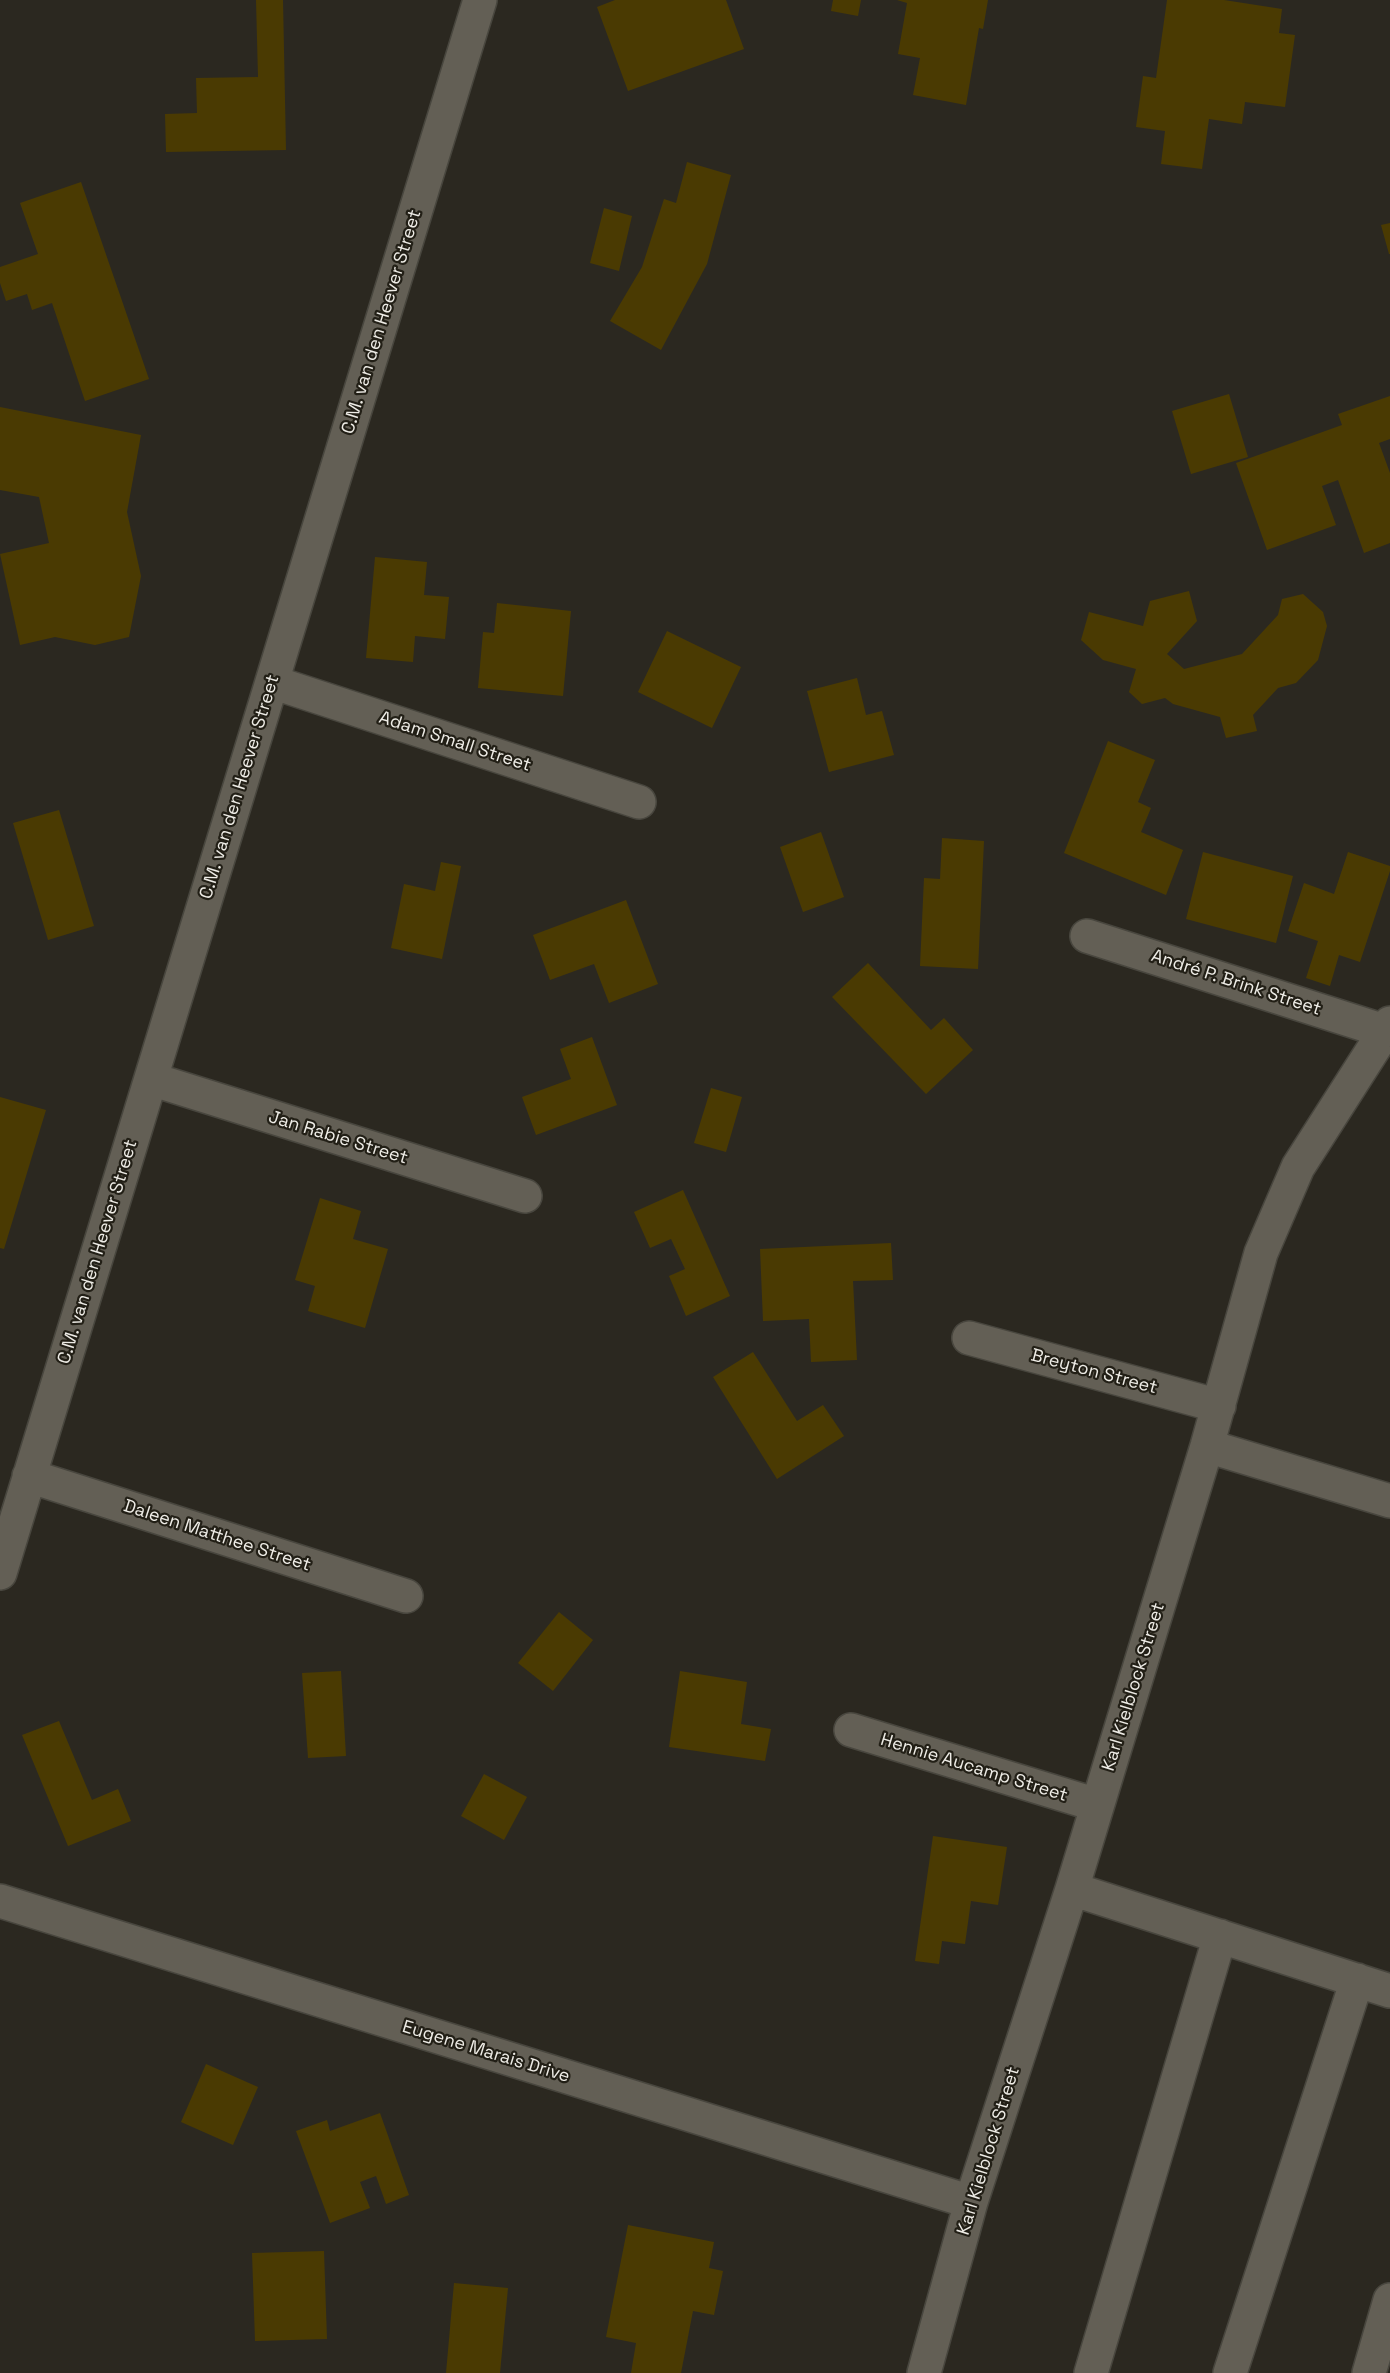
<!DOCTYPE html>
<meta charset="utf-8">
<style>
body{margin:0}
canvas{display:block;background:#2b2820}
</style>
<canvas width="1390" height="2373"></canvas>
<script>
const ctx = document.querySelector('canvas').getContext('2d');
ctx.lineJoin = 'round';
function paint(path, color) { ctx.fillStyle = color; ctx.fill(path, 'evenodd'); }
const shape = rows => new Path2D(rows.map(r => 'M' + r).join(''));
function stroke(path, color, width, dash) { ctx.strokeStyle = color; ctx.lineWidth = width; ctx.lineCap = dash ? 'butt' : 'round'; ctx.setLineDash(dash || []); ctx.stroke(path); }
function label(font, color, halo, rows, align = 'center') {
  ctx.font = font + ' "Space Grotesk",sans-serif'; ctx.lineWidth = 4.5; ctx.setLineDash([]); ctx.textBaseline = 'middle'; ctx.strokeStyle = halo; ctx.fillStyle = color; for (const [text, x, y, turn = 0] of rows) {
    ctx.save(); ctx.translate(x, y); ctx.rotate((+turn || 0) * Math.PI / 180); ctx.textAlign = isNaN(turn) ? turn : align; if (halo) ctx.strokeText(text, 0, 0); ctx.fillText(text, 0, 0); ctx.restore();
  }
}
const building = shape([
 [256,0,283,0,286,150,166,152,165,114,197,113,196,78,258,77],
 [615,0,726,0,744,49,628,91,597,7],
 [833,0,861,0,858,16,831,11],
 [897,0,988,0,983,29,979,28,966,105,913,95,920,58,898,54,907,3],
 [1167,0,1224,0,1282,9,1279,33,1295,35,1285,107,1245,102,1242,124,1209,119,1202,169,1161,164,1165,131,1136,127,1143,76,1156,78],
 [687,162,731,175,707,264,661,350,610,321,642,267,664,199,676,203],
 [81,182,149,379,85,401,52,303,32,310,27,294,6,301,0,283,0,267,38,254,20,203],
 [604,208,632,216,619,271,590,263],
 [1390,223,1390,254,1389,254,1381,225],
 [1229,394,1248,457,1191,474,1172,411],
 [1390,396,1390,439,1379,443,1390,473,1390,543,1364,553,1338,480,1322,486,1336,525,1267,550,1236,463,1342,425,1338,414],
 [0,407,141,435,127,512,141,576,129,637,95,645,55,637,20,645,0,554,49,543,39,497,0,490],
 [375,557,427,562,424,595,449,597,445,639,415,636,413,662,366,658],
 [1189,591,1197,621,1167,654,1184,669,1242,654,1278,615,1282,599,1303,594,1323,612,1327,626,1318,660,1296,683,1278,688,1253,715,1257,731,1226,738,1220,717,1173,704,1165,698,1142,704,1129,692,1136,669,1103,660,1081,640,1089,612,1143,626,1150,601],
 [497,603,571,611,563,696,478,688,483,632,494,633],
 [667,631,741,667,712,728,638,692],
 [857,678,866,715,882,711,894,755,829,772,807,691],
 [1108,741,1155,760,1138,802,1151,808,1141,832,1183,850,1166,895,1064,853],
 [59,810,94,926,48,940,13,823],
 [821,832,844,897,803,912,780,847],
 [942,838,984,841,978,969,920,966,924,878,940,879],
 [1203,852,1293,876,1276,943,1186,919],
 [1348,852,1390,866,1390,871,1360,962,1339,955,1330,986,1306,978,1318,941,1288,931,1304,883,1334,894],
 [441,862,461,866,442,959,391,948,404,884,435,891],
 [626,900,658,984,609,1003,594,964,550,980,533,935],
 [868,963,931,1030,944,1018,973,1050,926,1094,832,997],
 [592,1037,617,1105,536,1135,522,1097,571,1079,560,1049],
 [711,1088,742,1097,726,1152,694,1143],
 [0,1097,46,1110,4,1249,0,1248],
 [683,1190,730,1296,686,1316,669,1276,685,1269,671,1239,650,1248,634,1212],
 [320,1198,361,1211,353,1239,388,1249,365,1328,308,1311,315,1286,295,1280],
 [891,1243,893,1280,853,1281,857,1360,811,1362,809,1319,763,1321,760,1249],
 [753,1352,797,1421,823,1405,844,1436,777,1479,713,1377],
 [559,1612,593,1640,553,1691,518,1663],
 [341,1671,346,1756,308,1758,302,1673],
 [680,1671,747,1682,741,1724,771,1729,765,1761,669,1747],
 [59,1721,92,1800,118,1789,131,1821,68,1846,22,1735],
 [484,1774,527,1797,504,1840,461,1816],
 [933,1836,1007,1847,998,1905,971,1901,965,1944,942,1941,939,1964,915,1961],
 [206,2064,258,2087,233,2145,181,2122],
 [380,2113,409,2195,386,2204,376,2176,360,2182,370,2208,330,2223,296,2131,327,2120,330,2131],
 [628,2225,714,2242,709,2268,723,2271,714,2315,693,2311,681,2373,631,2373,636,2343,606,2337],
 [324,2251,327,2339,255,2341,252,2253],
 [454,2283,508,2288,500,2373,446,2373]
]);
const minor = shape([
 [272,682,639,802],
 [1087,936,1384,1031],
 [151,1079,525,1196],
 [969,1338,1219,1406],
 [1207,1446,1390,1501],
 [29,1476,406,1596],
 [0,1573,480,0],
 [851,1730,1097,1805],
 [1072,1889,1390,1991],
 [0,1901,971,2202],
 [924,2373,971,2202,1072,1889,1207,1446,1261,1253,1298,1167,1390,1023],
 [1091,2373,1220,1936],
 [1230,2373,1357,1980],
 [1369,2373,1390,2300]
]);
const streetNames = [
 ["C.M. van den Heever Street",382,322,-73],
 ["Adam Small Street",455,742,18],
 ["C.M. van den Heever Street",240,787,-73],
 ["André P. Brink Street",1236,983,18],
 ["Jan Rabie Street",338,1138,17],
 ["C.M. van den Heever Street",98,1252,-73],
 ["Breyton Street",1094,1372,15],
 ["Daleen Matthee Street",217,1536,18],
 ["Karl Kielblock Street",1134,1687,-73],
 ["Hennie Aucamp Street",974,1768,17],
 ["Eugene Marais Drive",486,2052,17],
 ["Karl Kielblock Street",989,2151,-73]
];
paint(building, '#4a3a02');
stroke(minor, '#48463e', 36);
stroke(minor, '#635f55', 33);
label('18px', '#eeece6', '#221f16', streetNames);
</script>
